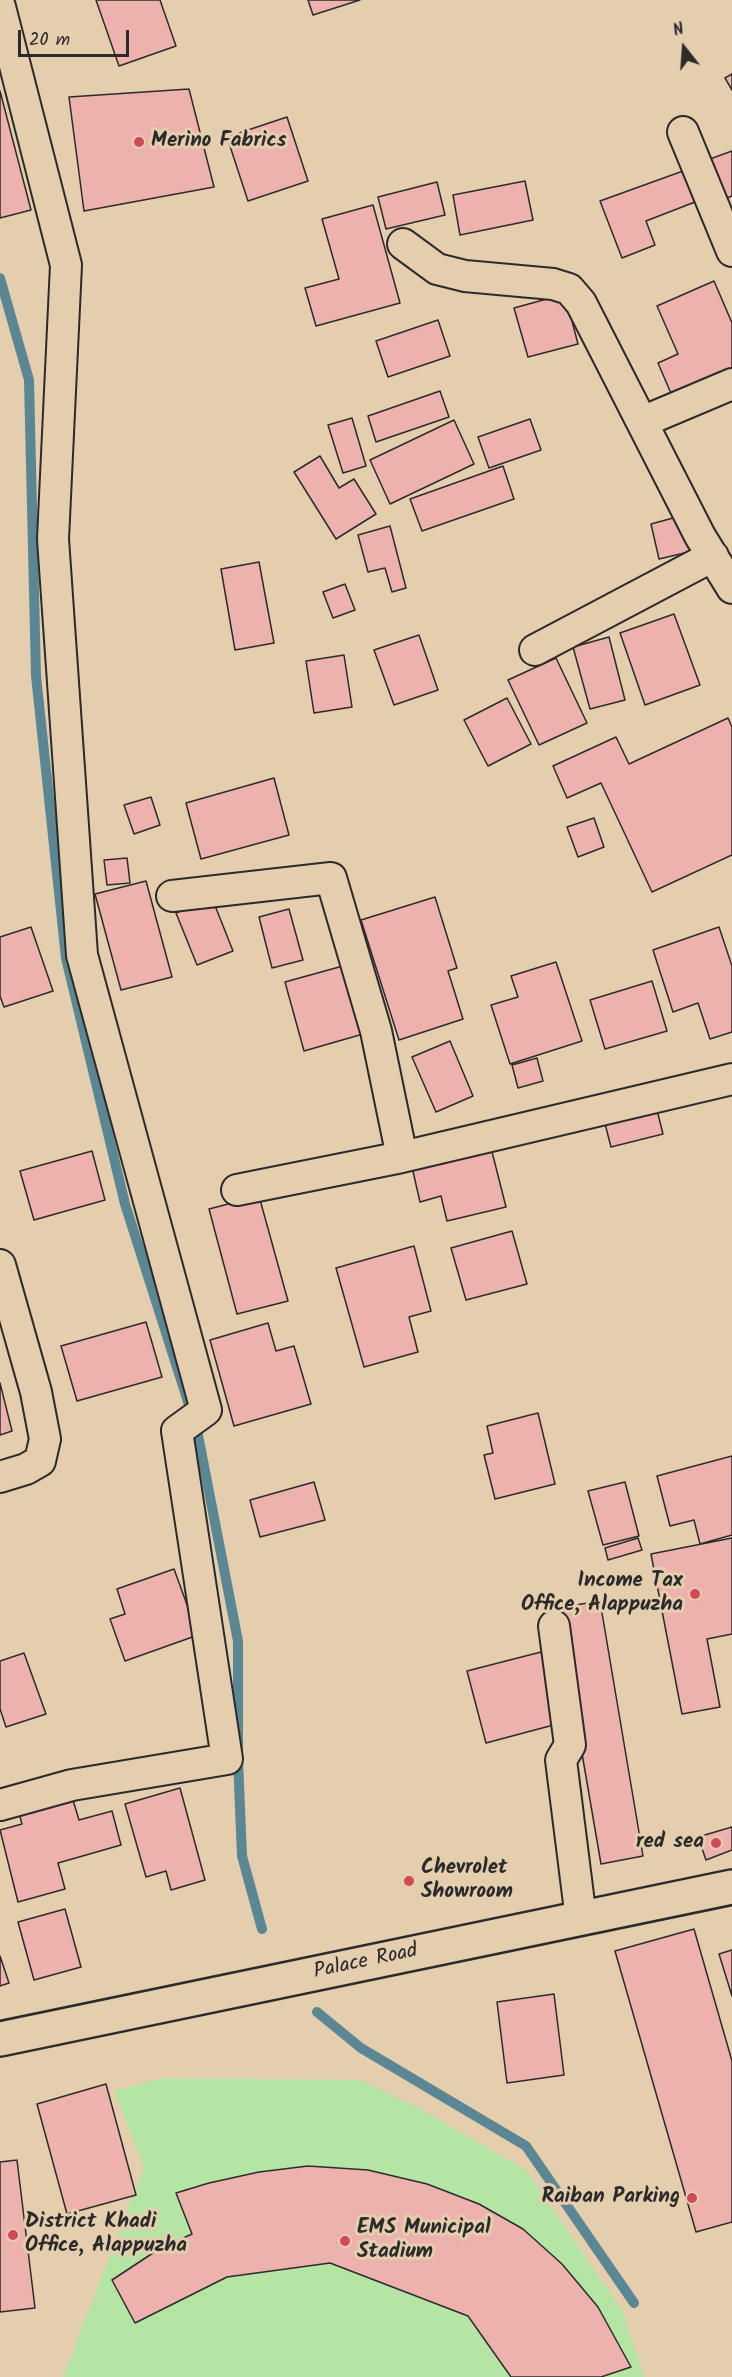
<!DOCTYPE html>
<style>
body{margin:0}
#map{position:relative;width:732px;height:2377px;overflow:hidden;background:#e5ceae;font-family:Kalam,sans-serif}
canvas{display:block}
.north{position:absolute;left:654px;top:18px;width:60px;height:60px;-webkit-text-stroke:4px #e5ceae;paint-order:stroke;rotate:343deg;font-size:16px;font-weight:700;line-height:24px;text-align:center;color:#2b2b2b}
.north::after{content:'';display:block;margin:auto;width:21px;height:27px;background:#2b2b2b;clip-path:polygon(50% 0,100% 100%,50% 72%,0 100%)}
.scale{position:absolute;left:18px;top:30px;width:111px;height:27px;box-sizing:border-box;border:3px solid #2b2b2b;border-top:0;padding-left:8px;font-size:18px;line-height:21px;white-space:nowrap;color:#2b2b2b;-webkit-text-stroke:4px #e5ceae;paint-order:stroke}
</style>
<div id="map">
<canvas width="732" height="2377"></canvas>
<div class="north">N</div>
<div class="scale">20 m</div>
</div>
<script>
const ctx = document.querySelector('canvas').getContext('2d');
ctx.lineJoin = 'round';
function paint(path, color) { ctx.fillStyle = color; ctx.fill(path, 'evenodd'); }
const shape = rows => new Path2D(rows.map(r => 'M' + r).join(''));
function stroke(path, color, width, dash) { ctx.strokeStyle = color; ctx.lineWidth = width; ctx.lineCap = dash ? 'butt' : 'round'; ctx.setLineDash(dash || []); ctx.stroke(path); }
function label(font, color, halo, rows, align = 'center') {
  ctx.font = font + ' Kalam,sans-serif'; ctx.lineWidth = 6; ctx.setLineDash([]); ctx.textBaseline = 'middle'; ctx.strokeStyle = halo; ctx.fillStyle = color; for (const [text, x, y, turn = 0] of rows) {
    ctx.save(); ctx.translate(x, y); ctx.rotate((+turn || 0) * Math.PI / 180); ctx.textAlign = isNaN(turn) ? turn : align; if (halo) ctx.strokeText(text, 0, 0); ctx.fillText(text, 0, 0); ctx.restore();
  }
}
const green = shape([
 [162,2078,361,2080,426,2112,527,2171,623,2312,644,2377,63,2377,144,2167,114,2091]
]);
const stream = shape([
 [0,278,29,380,36,676,66,958,125,1204,197,1430,238,1641,238,1760,242,1856,262,1929],
 [317,2012,361,2048,526,2146,634,2303]
]);
const building = shape([
 [96,0,160,0,176,46,119,66,96,0],
 [308,0,360,0,313,15,308,0],
 [732,74,732,90,725,78,732,74],
 [189,89,214,187,84,211,69,97,189,89],
 [0,91,31,210,0,218,0,91],
 [287,117,308,181,248,201,227,137,287,117],
 [732,151,732,196,724,199,710,159,732,151],
 [683,171,695,202,646,221,655,245,622,258,600,201,683,171],
 [525,181,533,220,460,235,453,195,525,181],
 [437,182,445,215,386,229,378,197,437,182],
 [373,205,400,303,316,326,305,288,339,279,322,219,373,205],
 [714,281,732,323,732,372,673,398,658,363,678,354,657,306,714,281],
 [565,294,578,344,528,357,514,308,565,294],
 [438,320,450,356,388,377,376,341,438,320],
 [440,391,449,417,376,442,368,416,440,391],
 [352,418,366,466,343,473,328,425,352,418],
 [530,419,541,450,489,468,478,437,530,419],
 [454,420,474,464,390,504,370,460,454,420],
 [320,456,339,488,354,479,376,514,336,539,294,472,320,456],
 [503,466,514,499,422,531,410,499,503,466],
 [684,515,693,551,659,559,651,524,684,515],
 [390,526,406,588,392,592,385,568,368,572,358,535,390,526],
 [259,562,274,643,235,650,221,569,259,562],
 [345,584,355,610,333,618,323,592,345,584],
 [674,614,700,685,645,705,620,633,674,614],
 [419,635,438,690,394,705,374,650,419,635],
 [609,637,625,700,590,709,573,647,609,637],
 [344,655,352,707,314,713,306,661,344,655],
 [556,658,587,723,539,745,508,680,556,658],
 [507,698,531,744,488,766,464,720,507,698],
 [728,718,732,727,732,855,652,892,601,783,567,798,553,766,616,737,629,764,728,718],
 [274,778,289,835,201,859,186,803,274,778],
 [151,797,160,825,134,834,124,805,151,797],
 [594,818,604,847,578,857,567,827,594,818],
 [127,858,130,883,107,885,104,860,127,858],
 [146,881,172,977,121,990,95,894,146,881],
 [435,897,457,968,448,971,463,1019,399,1040,361,920,435,897],
 [212,898,233,951,197,965,176,913,212,898],
 [289,909,303,960,272,968,259,917,289,909],
 [31,927,53,991,4,1007,0,996,0,937,31,927],
 [719,927,732,966,732,1032,710,1039,698,1003,673,1012,653,950,719,927],
 [556,962,582,1041,510,1064,491,1005,518,997,511,976,556,962],
 [350,964,370,1032,304,1051,285,982,350,964],
 [652,981,667,1031,605,1049,590,1000,652,981],
 [450,1041,473,1096,436,1112,412,1057,450,1041],
 [537,1058,543,1081,518,1088,512,1065,537,1058],
 [654,1098,663,1134,611,1147,602,1112,654,1098],
 [489,1140,506,1207,447,1221,441,1196,420,1202,412,1167,489,1140],
 [92,1151,105,1200,34,1220,20,1171,92,1151],
 [259,1196,288,1301,237,1314,209,1209,259,1196],
 [512,1231,527,1284,466,1300,451,1248,512,1231],
 [414,1246,431,1311,409,1317,418,1352,364,1367,336,1268,414,1246],
 [146,1322,162,1377,77,1401,61,1346,146,1322],
 [268,1323,276,1351,294,1346,311,1404,234,1426,210,1340,268,1323],
 [0,1383,12,1431,0,1435,0,1383],
 [538,1413,555,1484,495,1499,484,1455,493,1453,487,1426,538,1413],
 [732,1456,732,1535,700,1544,694,1520,670,1526,657,1476,732,1456],
 [314,1482,325,1520,260,1537,250,1500,314,1482],
 [625,1482,639,1536,603,1545,588,1491,625,1482],
 [638,1538,642,1550,608,1560,605,1548,638,1538],
 [732,1538,732,1634,707,1639,720,1707,682,1714,651,1554,732,1538],
 [174,1569,198,1635,125,1661,110,1619,125,1614,117,1589,174,1569],
 [600,1601,643,1856,601,1864,557,1608,600,1601],
 [541,1652,561,1723,486,1743,467,1671,541,1652],
 [24,1653,46,1714,6,1727,0,1709,0,1661,24,1653],
 [69,1787,79,1820,112,1811,121,1845,58,1863,65,1889,18,1902,0,1830,22,1824,16,1802,69,1787],
 [180,1788,205,1880,171,1890,166,1871,146,1877,125,1804,180,1788],
 [732,1827,732,1850,706,1860,698,1837,732,1827],
 [65,1909,81,1967,34,1980,18,1922,65,1909],
 [694,1929,732,2061,732,2222,696,2232,615,1951,694,1929],
 [732,1950,732,1996,719,1954,732,1950],
 [0,1956,9,1983,0,1986,0,1956],
 [554,1994,564,2075,507,2083,497,2002,554,1994],
 [106,2084,136,2195,67,2214,37,2104,106,2084],
 [17,2160,35,2308,0,2312,0,2162,17,2160],
 [308,2166,368,2170,427,2184,479,2204,523,2229,562,2264,598,2307,631,2367,601,2377,511,2377,468,2316,330,2263,227,2277,135,2323,112,2280,159,2249,192,2234,176,2193,209,2183,259,2172,308,2166]
]);
const street = shape([
 [0,7,66,265,53,539,82,955,206,1410,177,1431,227,1759,72,1785,0,1805],
 [683,132,732,251],
 [403,244,437,269,465,276,553,284,569,289,581,303,700,536,732,588],
 [642,422,732,384],
 [535,650,713,556],
 [172,896,331,878,376,1031,402,1157],
 [237,1190,402,1157,732,1079],
 [0,1265,36,1392,45,1439,40,1461,26,1469,0,1477],
 [554,1626,570,1745,561,1760,581,1919]
]);
const secondary = shape([
 [0,2039,732,1887]
]);
const markers = [
 [139,142,6,"#d1495b"],
 [695,1594,6,"#d1495b"],
 [716,1843,6,"#d1495b"],
 [409,1881,6,"#d1495b"],
 [692,2198,6,"#d1495b"],
 [13,2235,6,"#d1495b"],
 [345,2241,6,"#d1495b"]
];
const poiNames = [
 ["Merino Fabrics",151,142],
 ["Income Tax",683,1582,"right"],
 ["Office, Alappuzha",683,1606,"right"],
 ["red sea",704,1843,"right"],
 ["Chevrolet",421,1869],
 ["Showroom",421,1893],
 ["Raiban Parking",680,2198,"right"],
 ["District Khadi",25,2223],
 ["Office, Alappuzha",25,2247],
 ["EMS Municipal",357,2229],
 ["Stadium",357,2253]
];
const streetNames = [
 ["Palace Road",366,1963,-12]
];
paint(green, '#b5e5a5');
stroke(stream, '#5a8793', 10);
paint(building, '#edb2ae');
stroke(building, '#2b2b2b', 1.5);
stroke(street, '#2b2b2b', 34);
stroke(secondary, '#2b2b2b', 38);
stroke(street, '#e5ceae', 30);
stroke(secondary, '#e5ceae', 33);
for (const [x, y, r, color] of markers) { const dot = new Path2D(); dot.arc(x, y, r, 0, 2 * Math.PI); ctx.fillStyle = color; ctx.fill(dot); stroke(dot, '#e5ceae', 2); }
label('bold 21px', '#2b2b2b', '#e5ceae', poiNames, 'left');
label('21px', '#2b2b2b', '#e5ceae', streetNames);
</script>
